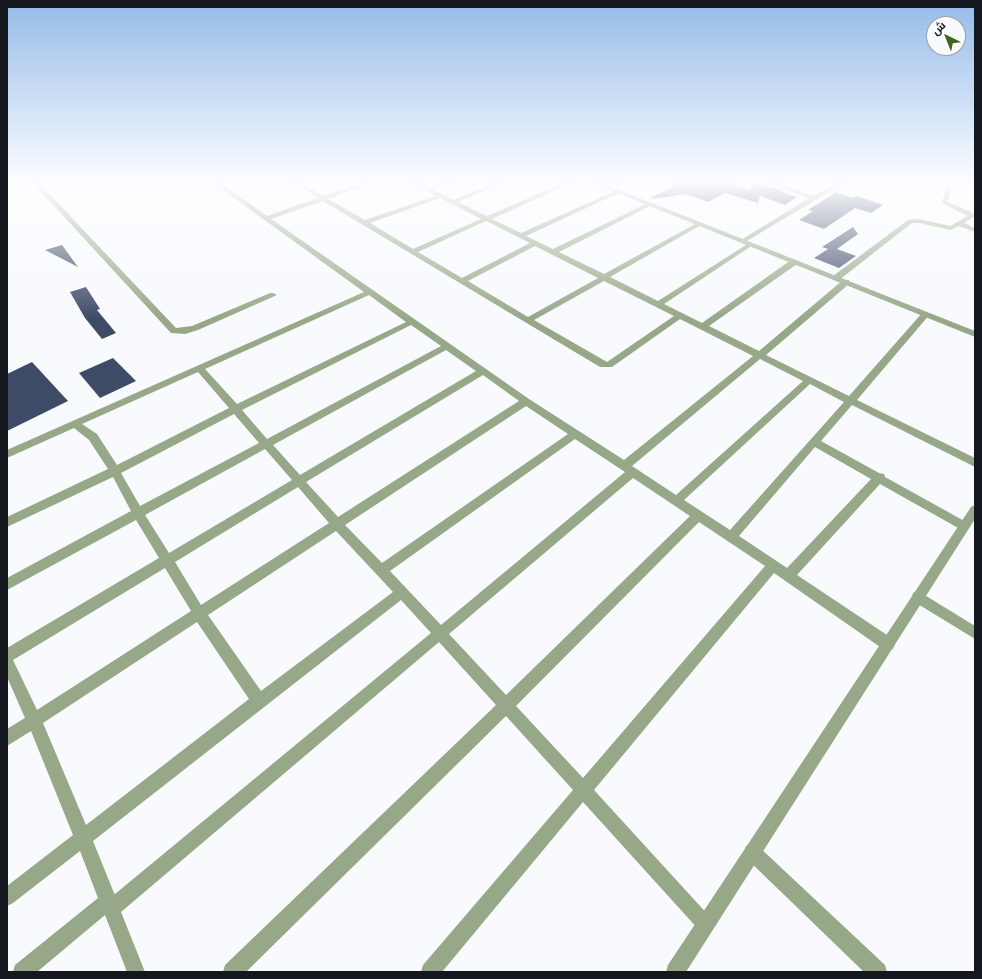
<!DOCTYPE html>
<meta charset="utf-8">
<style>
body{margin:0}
#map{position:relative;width:982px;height:979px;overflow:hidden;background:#f8fafe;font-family:Quicksand,Cairo,sans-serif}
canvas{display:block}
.frame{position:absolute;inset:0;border:8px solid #14171d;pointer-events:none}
.north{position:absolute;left:926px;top:16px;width:40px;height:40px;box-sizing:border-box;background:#f8fafe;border:1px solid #9d9fa4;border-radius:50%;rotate:317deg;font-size:11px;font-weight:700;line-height:16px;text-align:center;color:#14171d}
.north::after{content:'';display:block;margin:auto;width:14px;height:18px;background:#41631a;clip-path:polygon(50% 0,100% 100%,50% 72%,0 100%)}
</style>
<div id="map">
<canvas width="982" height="979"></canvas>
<div class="frame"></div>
<div class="north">ش</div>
</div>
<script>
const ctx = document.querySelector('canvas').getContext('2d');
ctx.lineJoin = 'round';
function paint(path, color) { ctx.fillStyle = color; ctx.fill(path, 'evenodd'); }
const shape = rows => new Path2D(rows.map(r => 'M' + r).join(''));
const building = shape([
 [682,182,725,182,749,190,756,184,782,190,784,190,781,192,797,197,785,205,760,196,758,203,725,193,708,202,686,194,652,199,652,197],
 [836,192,853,198,857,196,883,205,871,213,855,208,824,229,799,220,813,211,808,210],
 [853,227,858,234,837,249,856,256,839,268,814,258,828,249,822,247],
 [62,245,78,267,45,250],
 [86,287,100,309,97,310,116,333,102,339,85,318,70,292],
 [113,358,136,381,100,398,79,373],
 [32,362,68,401,7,431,7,374]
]);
const minor = shape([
 [32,182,38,182,176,328,192,326,270,293,273,293,277,295,198,330,185,334,171,333,32,182],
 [212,182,219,182,267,216,318,198,293,182,300,182,324,196,364,182,373,182,328,199,365,220,435,196,410,182,418,182,429,188,443,182,452,182,434,190,453,200,497,182,506,182,458,202,487,216,566,182,574,182,492,219,521,233,615,191,619,191,619,193,526,236,553,249,648,203,652,203,652,205,559,252,604,274,697,223,701,223,701,225,610,277,658,301,749,243,753,243,753,245,664,304,702,323,791,260,797,260,797,264,709,326,759,351,843,280,849,280,849,284,766,355,849,396,923,312,926,312,930,314,857,400,975,458,975,467,852,405,821,441,879,473,884,474,885,477,968,523,970,526,968,529,964,531,960,529,880,484,797,575,893,639,895,644,893,649,888,650,883,649,774,573,594,790,711,918,714,924,711,930,705,933,699,930,583,802,442,972,421,972,423,965,573,790,506,716,246,972,223,972,225,965,496,705,439,642,121,912,145,972,127,972,105,915,37,972,13,972,15,965,98,898,80,851,13,903,7,906,7,886,73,835,31,731,7,746,7,729,25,718,7,677,7,648,159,558,136,520,7,590,7,578,131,511,113,477,7,527,7,517,108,469,89,440,74,428,7,458,7,450,364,292,212,182],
 [440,198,481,219,413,249,370,223,440,198],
 [323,201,600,367,612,367,680,319,753,356,624,460,529,399,271,219,323,201],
 [486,221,530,243,462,278,418,252,486,221],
 [535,246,598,278,528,317,468,281,535,246],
 [604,281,674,316,607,362,534,320,604,281],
 [369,295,406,322,237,404,205,369,369,295],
 [411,325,441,346,267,439,242,410,411,325],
 [446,350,476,371,300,475,273,445,446,350],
 [760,359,803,381,676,495,632,466,760,359],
 [198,372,229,408,117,465,97,434,82,424,198,372],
 [483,375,519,401,338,517,306,482,483,375],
 [810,384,844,402,730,530,684,500,810,384],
 [526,406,568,434,382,563,345,525,526,406],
 [234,414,259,443,140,506,121,473,234,414],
 [575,439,625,472,441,625,390,571,575,439],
 [815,447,871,479,787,568,739,536,815,447],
 [265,449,292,480,169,553,145,515,265,449],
 [633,478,690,516,506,695,449,634,633,478],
 [298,487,329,523,201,605,175,562,298,487],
 [699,522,765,566,583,778,516,706,699,522],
 [336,531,393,592,261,691,208,615,336,531],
 [165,568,191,611,37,710,13,660,165,568],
 [401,600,431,633,115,894,114,893,93,841,401,600],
 [197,622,249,699,86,825,43,723,197,622],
 [617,182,625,182,610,189,605,188,617,182],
 [765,182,774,182,814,196,838,182,846,182,745,242,741,242,741,240,809,198,765,182],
 [947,185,952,186,948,202,971,212,975,216,964,223,975,228,975,232,959,226,951,230,919,223,912,223,839,280,833,280,833,276,908,220,919,219,950,226,968,216,942,203,947,185],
 [918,591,975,626,975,639,913,601,912,597,913,593,918,591],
 [752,844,758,846,885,965,887,972,864,972,746,858,744,852,746,846,752,844]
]);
const tertiary = shape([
 [590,182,599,182,975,331,975,337,590,182],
 [975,505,975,519,686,972,666,972,668,965,971,507,975,505]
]);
paint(building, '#3e4b67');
paint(minor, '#96a888');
paint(tertiary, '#96a888');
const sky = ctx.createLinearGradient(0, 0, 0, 319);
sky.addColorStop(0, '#94bbe8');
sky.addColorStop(0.57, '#fcfdff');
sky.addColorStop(1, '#fcfdff00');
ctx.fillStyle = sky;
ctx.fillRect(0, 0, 982, 319);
</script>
